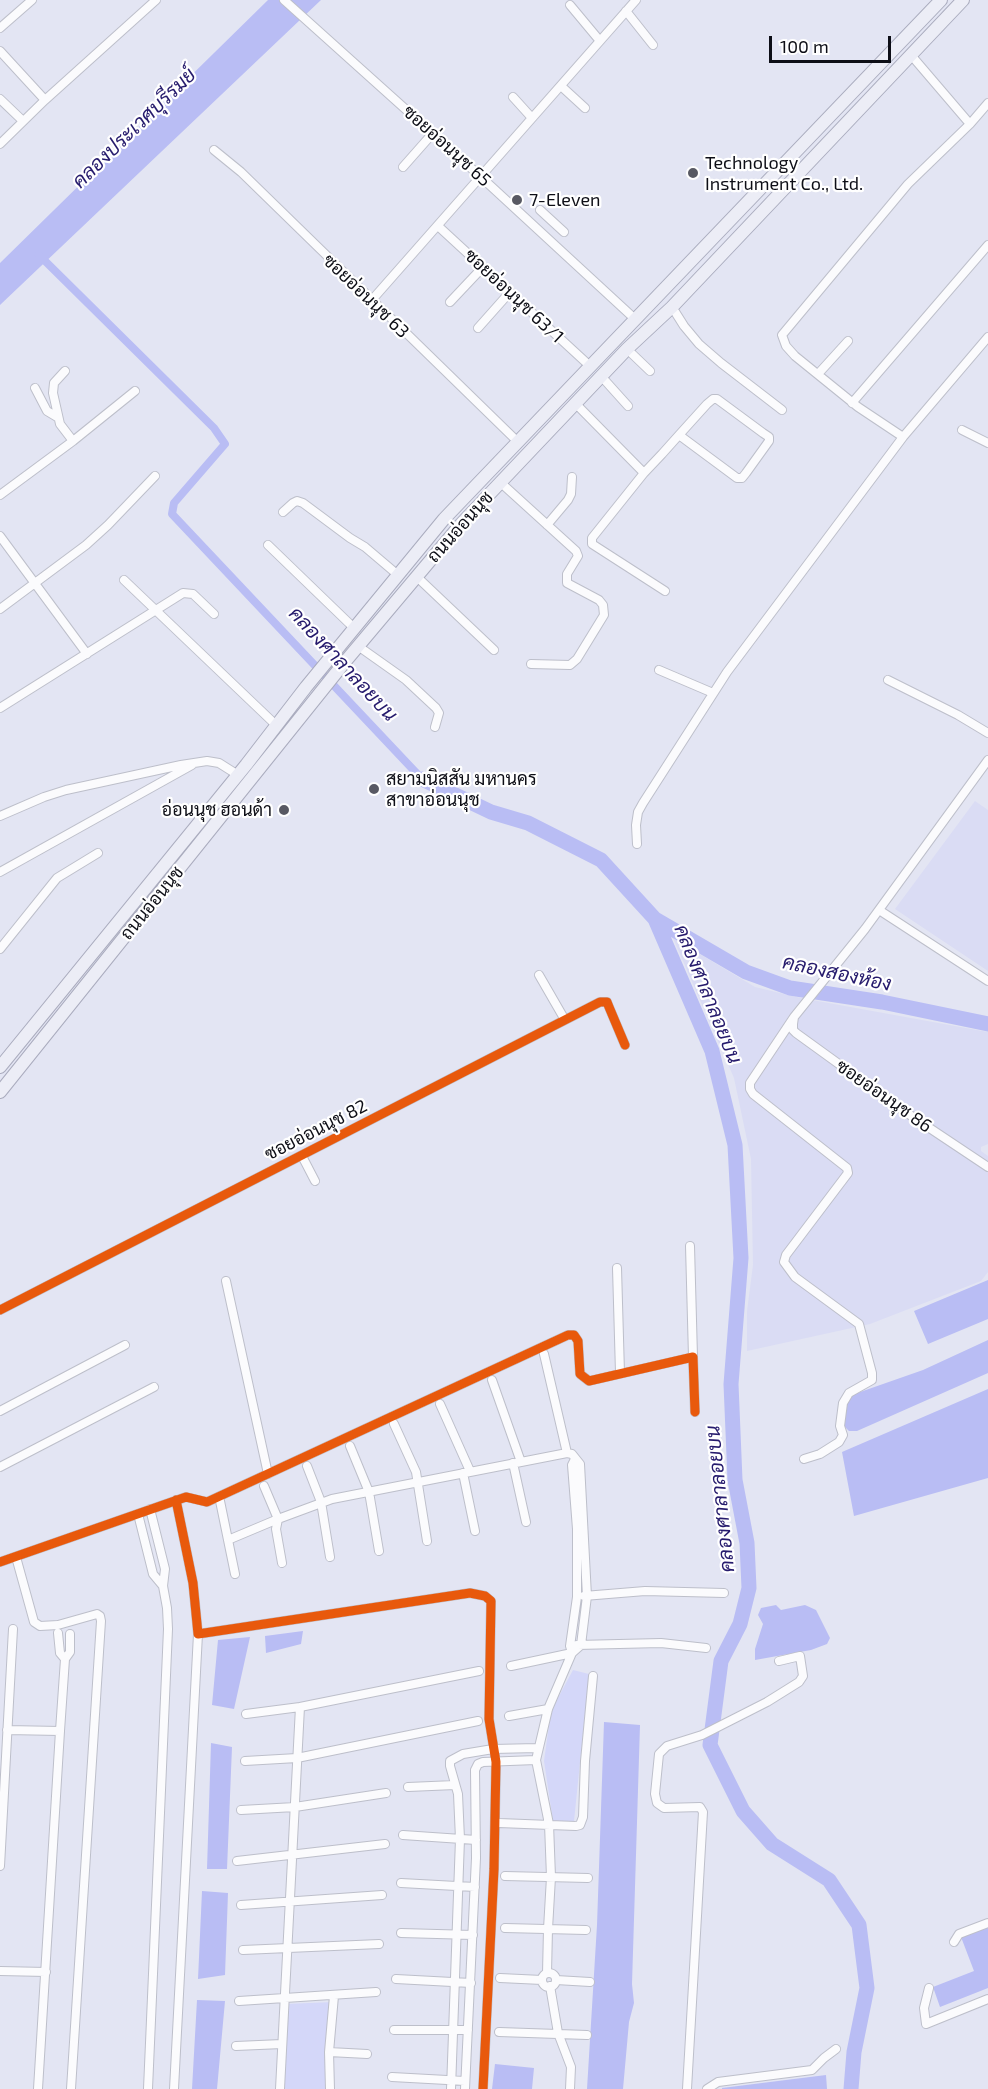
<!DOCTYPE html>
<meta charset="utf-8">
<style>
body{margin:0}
#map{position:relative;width:988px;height:2089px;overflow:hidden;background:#e3e5f3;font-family:"Exo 2",sans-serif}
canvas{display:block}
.scale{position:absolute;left:769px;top:36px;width:122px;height:27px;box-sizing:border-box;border:3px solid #0d0e16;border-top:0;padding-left:8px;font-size:18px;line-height:21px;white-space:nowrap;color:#0d0e16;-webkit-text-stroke:4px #fff;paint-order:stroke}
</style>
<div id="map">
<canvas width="988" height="2089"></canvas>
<div class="scale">100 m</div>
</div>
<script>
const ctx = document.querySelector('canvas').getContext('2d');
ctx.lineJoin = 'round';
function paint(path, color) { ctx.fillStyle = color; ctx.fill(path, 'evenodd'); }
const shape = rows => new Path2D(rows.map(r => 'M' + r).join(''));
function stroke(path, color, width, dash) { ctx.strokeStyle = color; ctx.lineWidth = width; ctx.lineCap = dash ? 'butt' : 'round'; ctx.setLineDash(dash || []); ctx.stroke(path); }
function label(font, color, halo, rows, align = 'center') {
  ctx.font = font + ' "Exo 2",Sarabun,sans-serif'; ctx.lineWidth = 4.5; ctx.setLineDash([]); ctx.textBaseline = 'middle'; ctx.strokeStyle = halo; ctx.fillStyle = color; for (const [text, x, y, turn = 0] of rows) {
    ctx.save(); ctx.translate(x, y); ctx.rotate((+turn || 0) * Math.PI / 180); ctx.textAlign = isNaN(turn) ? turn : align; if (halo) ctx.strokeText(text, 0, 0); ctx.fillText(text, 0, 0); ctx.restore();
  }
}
const built = shape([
 [975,801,988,810,988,971,895,909],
 [673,938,755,987,801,998,988,1032,988,1144,981,1147,981,1151,988,1156,988,1272,981,1281,870,1324,747,1351,747,1311,753,1265,751,1159,734,1078]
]);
const green = shape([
 [573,1670,589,1674,574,1821,553,1821,544,1761,551,1711],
 [334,2002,329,2089,282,2089,285,2004]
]);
const water = shape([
 [268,0,321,0,0,305,0,263],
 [988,1280,988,1319,928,1344,914,1311],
 [988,1340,988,1373,857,1431,849,1431,843,1425,843,1398,923,1370],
 [988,1389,988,1478,854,1516,842,1452],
 [776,1605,781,1610,805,1605,816,1610,830,1638,827,1644,811,1650,755,1660,755,1649,763,1624,758,1615,761,1608],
 [303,1631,301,1644,266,1653,265,1636],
 [250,1637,234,1709,212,1705,218,1640],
 [604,1722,640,1725,632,1984,634,2003,629,2022,623,2089,587,2089,597,1925],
 [211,1743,232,1747,227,1869,207,1869],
 [202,1891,228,1893,225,1975,198,1979],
 [988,1926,988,1988,940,2007,933,1987,974,1971,961,1937],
 [197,2000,225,2001,217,2089,192,2089],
 [495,2064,534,2068,532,2089,492,2089],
 [826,2075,827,2089,722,2089,722,2088]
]);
const canal = shape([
 [39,255,214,428,225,444,174,503,172,514,422,779]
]);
const river = shape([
 [422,779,491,812,528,823,601,860,655,919,712,1051,735,1145,741,1258,731,1384,735,1480,747,1543,749,1588,740,1624,721,1661,710,1745,743,1811,772,1844,829,1880,859,1925,867,1988,854,2052,851,2089],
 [655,919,746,972,790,988,882,1002,988,1024]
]);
const minor = shape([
 [284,0,481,177,636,320],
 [570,5,600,41],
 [626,11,653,45],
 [0,28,32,0],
 [0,51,45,100],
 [911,55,970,124],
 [561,86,585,108],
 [513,97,532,118],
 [0,99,23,121],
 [0,144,45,100,156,0],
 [214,150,241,172,518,442],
 [403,167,433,133],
 [540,210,564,232],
 [438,226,591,367],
 [371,301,636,0],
 [450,302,483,267],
 [672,307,684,326,699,344,721,363,782,410],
 [478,328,510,292],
 [627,349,650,371],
 [65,371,54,383,53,393,60,424,73,441],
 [818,374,848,341],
 [601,376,628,406],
 [35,388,47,411,57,417],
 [575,403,644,473,592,538,592,544,665,591],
 [852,403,988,245],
 [962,430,988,443],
 [903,437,858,407,795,356,786,346,782,335,908,184,970,124,988,103],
 [644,473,662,454,679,435,707,404,713,399,717,399,763,433,769,437,769,441,746,473,742,478,737,478,679,435],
 [500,482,576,551,578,556,567,574,567,583,599,600,603,605,604,615,577,659,570,665,531,664],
 [0,495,73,441,135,391],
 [283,512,293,503,297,501,303,503,350,538,365,547,398,575],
 [547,525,568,500,571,494,572,477],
 [0,536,87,654],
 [268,545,355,629],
 [416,576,494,650],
 [124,580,277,726],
 [0,609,86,545,108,525,155,476],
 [358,646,406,680,436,708,439,713,435,727],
 [659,670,713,693],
 [888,680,958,715,988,733],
 [0,708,183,593,193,594,214,614],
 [988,760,865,929,794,1017,793,1024,793,1030,796,1033,901,1109,988,1167],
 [0,816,44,797,66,790,181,765,207,761,219,763,238,775],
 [637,844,636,825,638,812,643,803,727,672,903,437,988,337],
 [0,872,192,765],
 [879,910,988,981],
 [0,949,57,878,98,853],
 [539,975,565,1020],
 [794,1017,750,1083,750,1089,753,1094,847,1168,848,1173,786,1255,784,1262,795,1277,859,1324,872,1373,872,1380,849,1393,843,1403,840,1426,843,1435,839,1442,820,1454,804,1459],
 [302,1156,315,1181],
 [690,1246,693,1357],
 [617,1268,620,1373],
 [226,1281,268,1474],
 [0,1310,600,1002,607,1002,609,1007,625,1045],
 [544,1354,567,1453],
 [492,1380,521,1462],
 [440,1404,470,1471],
 [0,1411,125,1345],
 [394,1424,416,1472,427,1541],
 [350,1446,369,1492,379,1551],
 [513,1463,526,1522],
 [307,1466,321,1502,330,1557],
 [0,1467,154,1387],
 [463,1473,475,1531],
 [264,1486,278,1519,276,1529,282,1563],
 [176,1500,193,1583,198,1634,470,1593,485,1596,491,1601,489,1719,496,1762,494,1869,483,2089],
 [220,1501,235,1574],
 [138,1514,153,1574,163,1586],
 [228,1540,278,1519,332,1499,567,1453,572,1454,580,1464,587,1596,581,1645,572,1653,548,1709,536,1760,549,1824,551,1877,548,1929,547,1973],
 [16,1557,34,1622,40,1626,58,1625,97,1614,100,1616,101,1621,71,2089],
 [0,1562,186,1497,207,1502,568,1335,574,1335,578,1341,580,1374,589,1381,693,1357,695,1412],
 [584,1596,645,1591,724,1593],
 [58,1633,60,1653,65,1659],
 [577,1645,661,1643,706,1648],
 [572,1653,570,1646,577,1597,577,1529,572,1465,575,1459],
 [511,1666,572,1653],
 [246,1714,300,1707],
 [509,1716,548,1709],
 [7,1730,60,1731],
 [245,1761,297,1758,478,1721],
 [408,1787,455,1785],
 [241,1810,295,1807,386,1793],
 [499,1823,576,1826,580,1825,583,1817,585,1761,593,1676],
 [403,1835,476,1840],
 [237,1861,385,1844],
 [0,1866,13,1629],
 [505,1876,588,1878],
 [401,1883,475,1887],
 [241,1905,382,1895],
 [505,1928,586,1930],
 [401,1933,473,1935],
 [954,1942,959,1934,988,1923],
 [243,1950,379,1944],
 [0,1971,46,1972],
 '542 1980a7 7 0 1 1 14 0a7 7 0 1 1-14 0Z',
 [500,1978,542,1980],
 [396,1979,471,1983],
 [556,1980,590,1982],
 [550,1986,558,2033,571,2067,570,2089],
 [929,1988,924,2008,926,2024,988,1999],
 [239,2001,376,1992],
 [394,2030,468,2030],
 [499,2032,587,2035],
 [236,2046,282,2044],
 [329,2052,367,2054],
 [392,2077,465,2081],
 [38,2089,60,1731,65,1659,70,1652,70,1634],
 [148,2089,168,1629,167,1608,163,1586,165,1569,150,1509],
 [174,2089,198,1634],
 [280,2089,300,1707,479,1671],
 [330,2089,329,2052,334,1996],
 [451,2089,460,1839,458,1794,450,1766,450,1761,463,1754,493,1749,537,1748],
 [465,2089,476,1858,475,1770,478,1764,483,1762,536,1760],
 [687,2089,703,1812,700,1807,664,1808,657,1803,655,1794,659,1754,667,1746,702,1735,767,1702,799,1682,803,1676,800,1656,779,1661],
 [707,2089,718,2082,812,2070,824,2058,836,2049]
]);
const primary = shape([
 [0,1067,246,765,306,687,444,519,941,0],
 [0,1092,344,663,461,524,627,349,672,307,963,0]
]);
const cycleway = shape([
 [0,1310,600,1002,607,1002,609,1007,625,1045],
 [176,1500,193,1583,198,1634,470,1593,485,1596,491,1601,489,1719,496,1762,494,1869,483,2089],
 [0,1562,186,1497,207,1502,568,1335,574,1335,578,1341,580,1374,589,1381,693,1357,695,1412]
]);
const markers = [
 [693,173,6,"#585963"],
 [517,200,6,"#585963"],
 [374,789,6,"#585963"],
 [284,810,6,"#585963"]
];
const streetNames = [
 ["ซอยอ่อนนุช 65",447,146,42],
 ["ซอยอ่อนนุช 63",366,296,44],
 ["ซอยอ่อนนุช 63/1",514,296,43],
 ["ถนนอ่อนนุช",460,527,-48],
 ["ถนนอ่อนนุช",152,903,-51],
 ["ซอยอ่อนนุช 86",884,1096,35],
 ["ซอยอ่อนนุช 82",316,1130,-27]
];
const poiNames = [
 ["Technology",705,163],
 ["Instrument Co., Ltd.",705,184],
 ["7-Eleven",529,200],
 ["สยามนิสสัน มหานคร",386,779],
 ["สาขาอ่อนนุช",386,800],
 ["อ่อนนุช ฮอนด้า",272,810,"right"]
];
const waterNames = [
 ["คลองประเวศบุรีรมย์",134,128,-44],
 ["คลองศาลาลอยบน",343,664,47],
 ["คลองสองห้อง",837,973,12],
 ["คลองศาลาลอยบน",708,994,68],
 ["คลองศาลาลอยบน",720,1499,-96]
];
paint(built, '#dadcf4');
paint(green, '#d4d7f9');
paint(water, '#b9bdf4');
stroke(canal, '#b9bdf4', 8);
stroke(river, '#b9bdf4', 15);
stroke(minor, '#bdbfca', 10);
stroke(primary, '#aaacbe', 14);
stroke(minor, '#fbfbfd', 8);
stroke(primary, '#ecedf6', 12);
stroke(cycleway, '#e8590c', 9);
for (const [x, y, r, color] of markers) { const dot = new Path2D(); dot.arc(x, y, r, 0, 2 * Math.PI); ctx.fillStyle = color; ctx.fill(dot); stroke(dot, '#fff', 2); }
label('18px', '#0d0e16', '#fff', streetNames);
label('18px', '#0d0e16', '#fff', poiNames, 'left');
label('italic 20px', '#261b6d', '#fff', waterNames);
</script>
